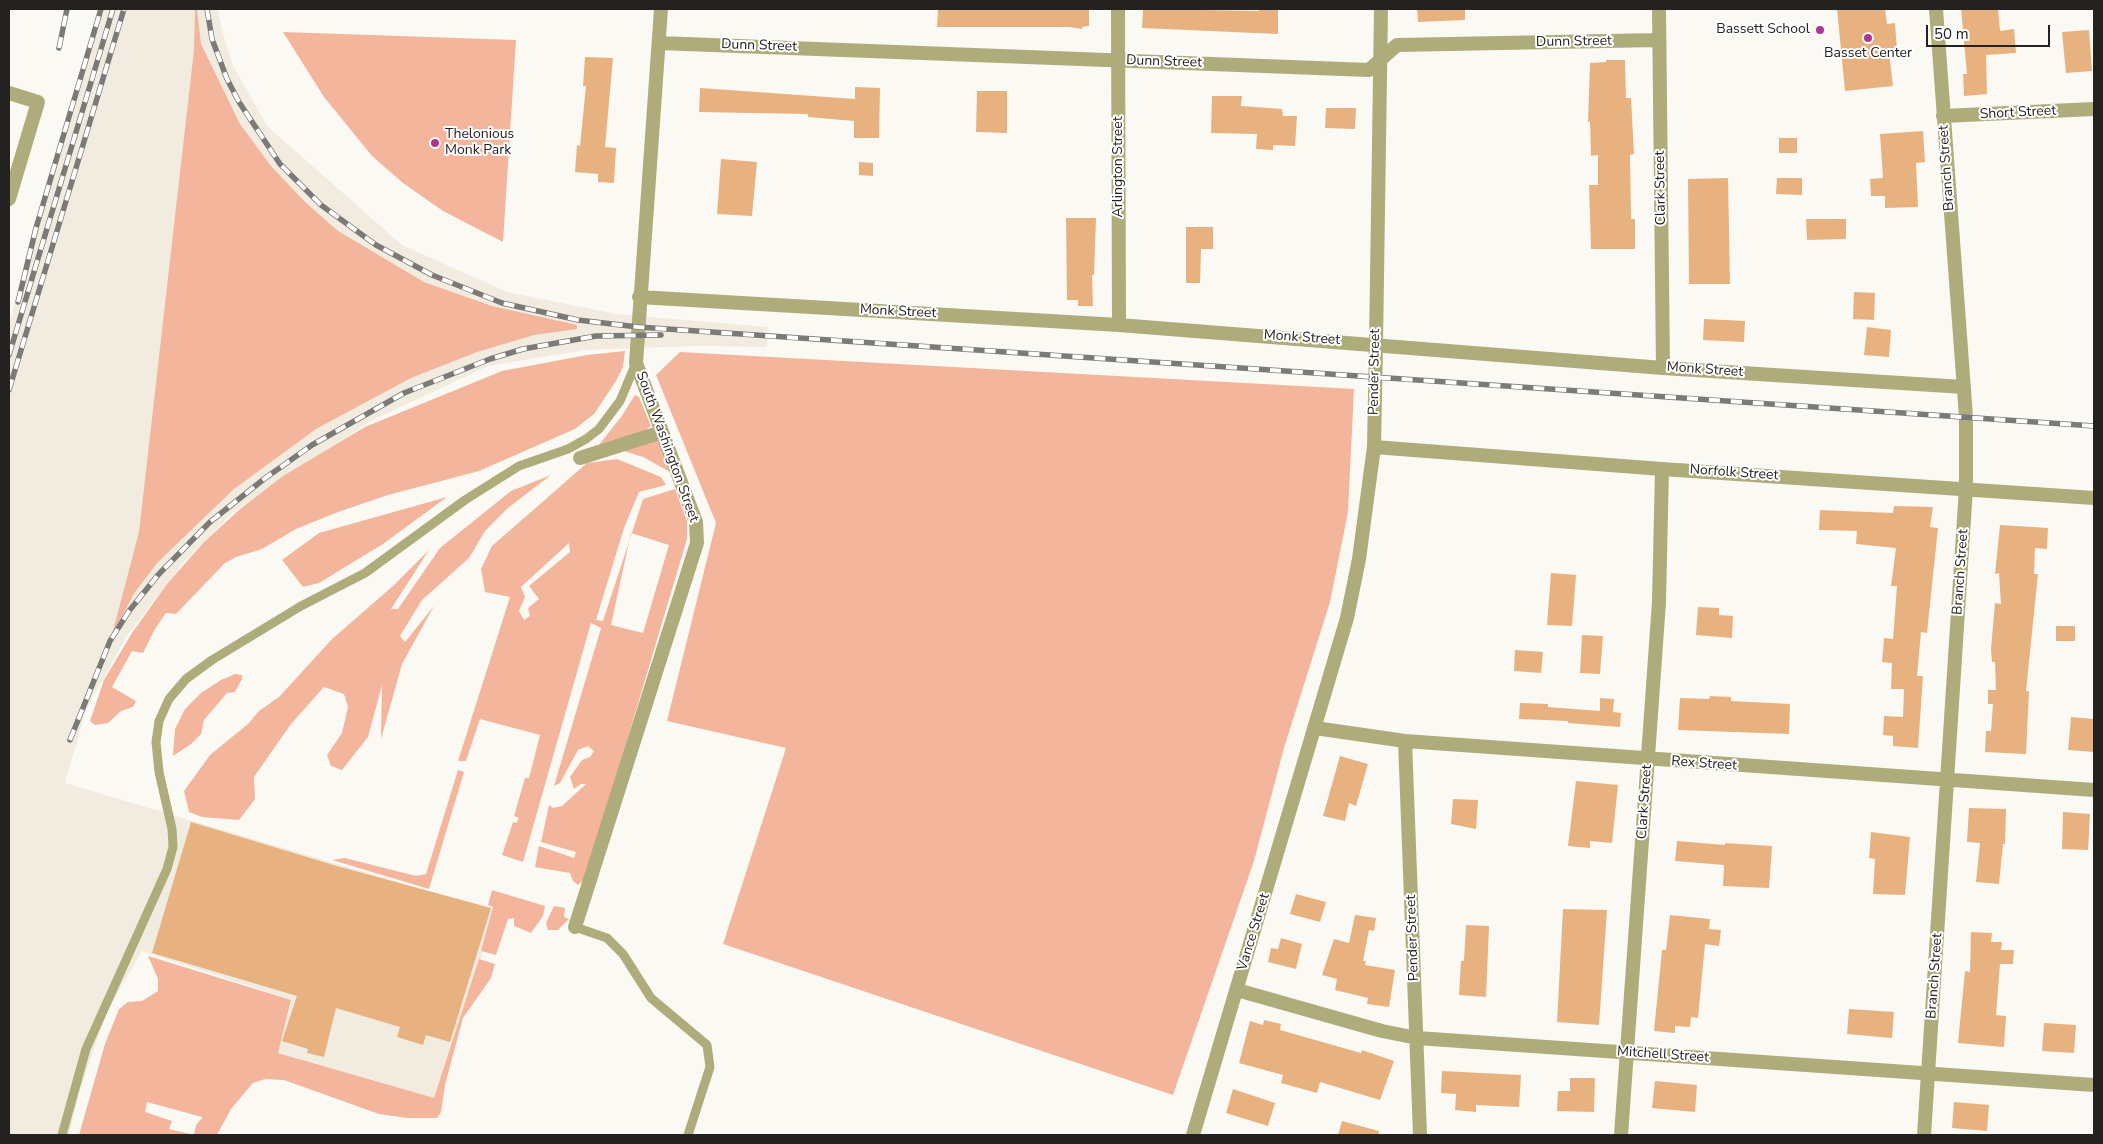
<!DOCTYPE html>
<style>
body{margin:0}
#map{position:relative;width:2103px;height:1144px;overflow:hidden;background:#fbf9f4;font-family:"Nunito Sans",sans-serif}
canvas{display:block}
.frame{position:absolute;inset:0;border:10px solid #232220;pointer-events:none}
.scale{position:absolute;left:1926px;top:25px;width:124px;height:22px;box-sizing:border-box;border:2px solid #232220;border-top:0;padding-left:6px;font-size:15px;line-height:18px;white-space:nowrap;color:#232220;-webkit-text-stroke:4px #fff;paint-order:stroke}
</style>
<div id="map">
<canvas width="2103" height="1144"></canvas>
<div class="frame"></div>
<div class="scale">50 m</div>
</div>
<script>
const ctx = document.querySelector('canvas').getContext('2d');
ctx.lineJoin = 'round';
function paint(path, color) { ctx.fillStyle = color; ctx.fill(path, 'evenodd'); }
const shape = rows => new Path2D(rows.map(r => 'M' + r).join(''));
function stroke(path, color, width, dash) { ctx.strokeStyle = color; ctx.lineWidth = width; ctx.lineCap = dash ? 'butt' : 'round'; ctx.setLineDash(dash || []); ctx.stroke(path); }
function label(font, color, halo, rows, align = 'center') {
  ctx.font = font + ' "Nunito Sans",sans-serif'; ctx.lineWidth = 4; ctx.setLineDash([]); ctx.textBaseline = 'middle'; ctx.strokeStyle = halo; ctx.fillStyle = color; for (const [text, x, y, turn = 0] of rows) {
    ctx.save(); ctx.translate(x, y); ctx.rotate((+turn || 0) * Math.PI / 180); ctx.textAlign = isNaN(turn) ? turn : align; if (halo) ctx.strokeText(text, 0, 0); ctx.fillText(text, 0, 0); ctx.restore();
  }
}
const built = shape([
 [104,9,218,9,221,27,233,66,268,127,402,245,507,292,616,314,768,327,767,347,695,346,585,350,488,366,371,421,232,513,183,563,126,637,86,710,65,783,496,911,435,1103,278,1052,292,1000,142,951,107,1011,80,1090,69,1135,9,1135,9,323]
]);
const green = shape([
 [195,9,197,9,201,44,240,124,271,166,305,202,338,231,424,282,492,306,577,325,577,329,534,335,477,352,411,378,316,429,234,489,158,562,135,592,112,635,139,532,194,50],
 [283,32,516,40,503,242,443,211,403,183,372,156,324,97],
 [625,351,623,367,616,381,594,414,575,429,479,471,388,495,338,512,296,529,262,549,236,557,225,563,176,614,166,613,155,629,143,653,132,651,112,687,136,701,133,707,121,711,108,723,95,725,90,721,104,680,132,633,167,584,204,542,239,510,283,476,365,427,502,371,587,355],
 [680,352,1354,389,1348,512,1330,602,1284,748,1254,861,1173,1095,723,944,786,748,667,721,716,523,656,375],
 [635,395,639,397,651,426,642,433,598,446,621,417],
 [658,440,670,472,643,457,624,451],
 [617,459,661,477,666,485,639,492,624,528,596,620,603,621,643,499,675,489,687,521,687,539,592,858,586,869,585,879,578,885,573,881,570,873,535,867,539,846,574,858,576,852,541,842,549,805,553,808,562,806,586,784,581,784,574,789,570,777,582,760,590,757,594,751,588,746,578,750,560,783,554,786,601,628,591,623,523,862,502,855,513,822,516,823,519,818,514,816,525,778,529,778,540,735,480,719,466,761,458,761,510,597,485,592,481,569,492,546,587,463],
 [631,533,669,545,643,633,611,625],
 [569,543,570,552,529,586,539,599,528,608,530,616,524,620,519,611,525,597,521,587],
 [551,475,508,508,485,531,469,558,422,600,400,636,405,642,434,606,402,664,381,739,382,685,368,737,342,770,331,766,327,755,342,733,348,707,344,694,324,687,291,724,254,777,255,799,239,820,202,817,189,812,184,791,210,755,248,724,259,711,279,697,332,639,393,586,429,550,391,609,398,609,440,548,511,491],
 [447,497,383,544,319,583,303,587,282,560,319,533],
 [235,674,242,675,242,679,235,692,227,693,204,720,201,734,191,744,173,756,175,729,185,709,201,693,221,680],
 [458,770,464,772,429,889,332,860,345,858,416,876,426,874],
 [492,890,545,906,543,916,531,933,514,926,514,918,508,919,496,955,481,951,493,907,488,905],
 [554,906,565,908,564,917,569,919,558,930,548,930,546,923],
 [148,956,291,1000,278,1053,434,1098,479,959,495,964,491,978,463,1018,445,1085,441,1112,437,1118,407,1118,379,1114,284,1080,265,1079,253,1083,231,1109,217,1135,79,1135,105,1044,119,1009,128,1002,142,1001,158,991,158,979],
 [147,1102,202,1117,202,1118,196,1125,194,1135,169,1129,172,1121,145,1112]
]);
const building = shape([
 [938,9,1089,9,1089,26,1082,27,1083,29,1069,27,937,27],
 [1143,9,1259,11,1259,10,1278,9,1278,34,1142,28],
 [1417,9,1465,9,1465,20,1418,22],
 [1837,9,1885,9,1887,24,1895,23,1897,51,1889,52,1893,86,1845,91],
 [1961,9,1998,9,2000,31,2014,29,2016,53,1986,55,1987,94,1964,96,1963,74,1967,74],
 [2089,30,2092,71,2066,73,2062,32],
 [585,57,613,58,605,147,616,148,614,183,598,182,598,174,575,172,577,145,580,146,586,86,583,86],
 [1606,60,1625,60,1626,98,1631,98,1634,154,1630,155,1631,219,1635,219,1635,249,1591,249,1589,185,1598,185,1598,155,1591,156,1590,122,1588,122,1590,63,1606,62],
 [855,87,880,88,879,138,854,138,854,121,808,117,808,114,699,112,700,88,855,99],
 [977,91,1007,91,1007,133,976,132],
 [1212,96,1242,96,1241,106,1282,109,1283,116,1297,116,1295,146,1273,145,1273,150,1256,149,1257,134,1211,133],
 [1326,108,1356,108,1355,129,1325,128],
 [1923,131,1925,162,1916,163,1918,207,1885,208,1885,196,1871,196,1870,179,1883,178,1880,134],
 [1779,138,1797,138,1797,153,1779,153],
 [721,159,757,162,752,216,717,214],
 [859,162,873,163,873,176,859,175],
 [1728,178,1730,284,1689,284,1688,179],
 [1777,178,1802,178,1802,195,1776,194],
 [1066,218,1096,218,1094,275,1092,275,1093,306,1078,306,1078,300,1067,300],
 [1806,219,1846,219,1846,239,1807,240],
 [1186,227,1213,227,1213,249,1201,249,1200,283,1186,283],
 [1854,292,1875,293,1874,320,1853,319],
 [1704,319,1745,321,1744,342,1703,340],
 [1867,327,1891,330,1889,357,1864,355],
 [1894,506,1933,507,1930,527,1938,528,1927,633,1921,632,1917,676,1923,676,1918,748,1893,746,1893,736,1883,735,1884,716,1903,717,1904,689,1891,689,1892,663,1882,662,1884,638,1893,639,1897,586,1891,586,1896,548,1856,544,1857,531,1819,530,1820,510,1893,513],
 [2000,525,2048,528,2047,549,2035,548,2034,574,2038,574,2026,691,2029,691,2026,754,1985,752,1986,731,1991,731,1993,704,1988,704,1988,690,1996,690,1995,662,1992,662,1991,649,1995,603,2001,604,1999,573,1995,574],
 [1551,573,1576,575,1572,626,1547,625],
 [1698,607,1719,608,1719,615,1733,616,1732,638,1696,635],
 [2056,626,2075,626,2075,641,2056,641],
 [1582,635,1603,636,1600,674,1580,673],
 [1515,650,1543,652,1541,673,1514,671],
 [1710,696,1731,697,1731,701,1790,704,1789,734,1678,730,1680,698,1709,699],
 [1600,698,1614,699,1613,712,1621,713,1620,727,1568,723,1568,721,1519,719,1520,703,1548,704,1548,707,1600,711],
 [2071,717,2094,719,2094,752,2068,750],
 [1340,756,1368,764,1356,806,1349,803,1345,821,1323,816],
 [1576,781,1618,785,1612,843,1590,841,1590,848,1568,846],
 [1453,799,1478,800,1476,829,1451,824],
 [1969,808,2006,809,2005,844,2003,844,1999,884,1976,882,1980,843,1967,842],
 [2063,812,2090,814,2088,850,2062,849],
 [191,822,337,866,491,908,450,1042,426,1035,423,1045,397,1037,400,1027,336,1008,324,1057,307,1053,308,1049,282,1041,297,996,152,953],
 [1871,832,1910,837,1905,895,1873,894,1875,859,1869,858],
 [1677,841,1725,845,1725,843,1772,846,1769,888,1723,886,1724,865,1675,861],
 [1296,894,1326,902,1320,922,1290,914],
 [1563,909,1607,910,1599,1025,1557,1022],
 [1355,915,1376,918,1374,931,1369,930,1363,961,1366,961,1365,965,1395,970,1389,1007,1367,1004,1368,998,1335,990,1337,979,1322,975,1334,939,1349,943],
 [1670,915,1710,919,1709,929,1721,930,1719,946,1705,944,1698,1018,1691,1017,1690,1027,1675,1026,1675,1033,1654,1031,1662,950,1666,950],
 [1466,925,1489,926,1486,997,1459,995,1461,961,1464,961],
 [1971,932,1992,933,1991,942,2002,942,2001,950,2014,950,2013,964,2000,964,1996,1015,2006,1016,2004,1047,1958,1043,1965,971,1970,972],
 [1281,938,1302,944,1296,969,1268,962,1271,948,1278,949],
 [1849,1009,1894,1012,1892,1038,1847,1034],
 [1264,1020,1281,1024,1280,1030,1361,1053,1362,1050,1394,1061,1380,1100,1320,1082,1317,1093,1281,1083,1283,1075,1239,1063,1250,1021,1263,1025],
 [2044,1023,2076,1025,2074,1053,2042,1051],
 [1442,1071,1521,1075,1519,1107,1476,1105,1476,1112,1455,1110,1456,1094,1441,1093],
 [1570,1078,1595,1078,1594,1112,1557,1111,1558,1091,1570,1091],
 [1655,1081,1697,1085,1695,1112,1652,1108],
 [1233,1089,1275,1103,1268,1126,1226,1113],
 [1954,1102,1989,1105,1987,1131,1952,1128],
 [1342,1121,1379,1131,1379,1135,1338,1135]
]);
const service = shape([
 [575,927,607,938,623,954,651,998,707,1045,710,1067,688,1135],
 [62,1135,86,1049,167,869,173,847,172,829,159,772,156,742,159,721,169,699,186,679,212,660,301,606,365,573,465,500,519,466,568,449,586,439,599,429,620,401,636,363]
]);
const minor = shape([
 [1118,9,1119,325],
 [1659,9,1663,368],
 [659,43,1369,70,1397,45,1659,40],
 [9,93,38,102,9,199],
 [1943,116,2094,109],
 [639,297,1119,325,1663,368,1964,387],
 [1376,344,1381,9],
 [1374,447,1662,469,2094,498],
 [580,458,662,432],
 [1315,728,1405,741,2094,790],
 [1405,741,1420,1135],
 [575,927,697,543,696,522,636,363,661,9],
 [1237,990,1382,1031,1417,1038,2094,1085],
 [1621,1135,1659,602,1662,469],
 [1924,1135,1966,488,1966,417,1936,9]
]);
const tertiary = shape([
 [1193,1135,1347,618,1359,559,1374,447,1376,344]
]);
const rail = shape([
 [207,9,212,39,227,79,239,102,280,164,321,205,376,245,432,275,502,303,578,320,638,327,2094,426],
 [59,48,67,9],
 [18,302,36,228,101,9],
 [9,355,113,9],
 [9,390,124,9],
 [70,740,110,641,129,611,158,575,210,522,264,479,312,445,404,393,490,359,523,349,596,336,661,335]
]);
const markers = [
 [1820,30,5,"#ae368c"],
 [1868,38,5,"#ae368c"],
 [435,143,5,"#ae368c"]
];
const poiNames = [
 ["Bassett School",1810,30],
 ["Basset Center",1868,54,"center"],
 ["Thelonious",445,135,"left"],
 ["Monk Park",445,151,"left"]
];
const streetNames = [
 ["Dunn Street",1574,42,-1],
 ["Dunn Street",759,46,2],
 ["Dunn Street",1164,62,2],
 ["Short Street",2018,113,-3],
 ["Arlington Street",1119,167,-90],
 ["Branch Street",1947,168,-94],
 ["Clark Street",1661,188,-91],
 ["Monk Street",898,312,3],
 ["Monk Street",1302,338,4],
 ["Monk Street",1705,370,4],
 ["Pender Street",1375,372,-89],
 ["South Washington Street",667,447,70],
 ["Norfolk Street",1734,473,4],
 ["Branch Street",1961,572,-86],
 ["Rex Street",1704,764,4],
 ["Clark Street",1645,802,-86],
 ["Vance Street",1254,932,-73],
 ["Pender Street",1413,938,-92],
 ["Branch Street",1935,976,-86],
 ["Mitchell Street",1663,1055,4]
];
paint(built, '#f2ece0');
paint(green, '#f3b59c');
paint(building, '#e7b280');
stroke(service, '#aeac7a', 9);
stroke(minor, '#aeac7a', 14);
stroke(tertiary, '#aeac7a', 14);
stroke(rail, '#7b7a77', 5.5);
stroke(rail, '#fff', 4, [11]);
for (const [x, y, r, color] of markers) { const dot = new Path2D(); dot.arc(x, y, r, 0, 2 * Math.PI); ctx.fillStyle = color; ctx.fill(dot); stroke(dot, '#fff', 2); }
label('14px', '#232220', '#fff', poiNames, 'right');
label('14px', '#232220', '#fff', streetNames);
</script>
